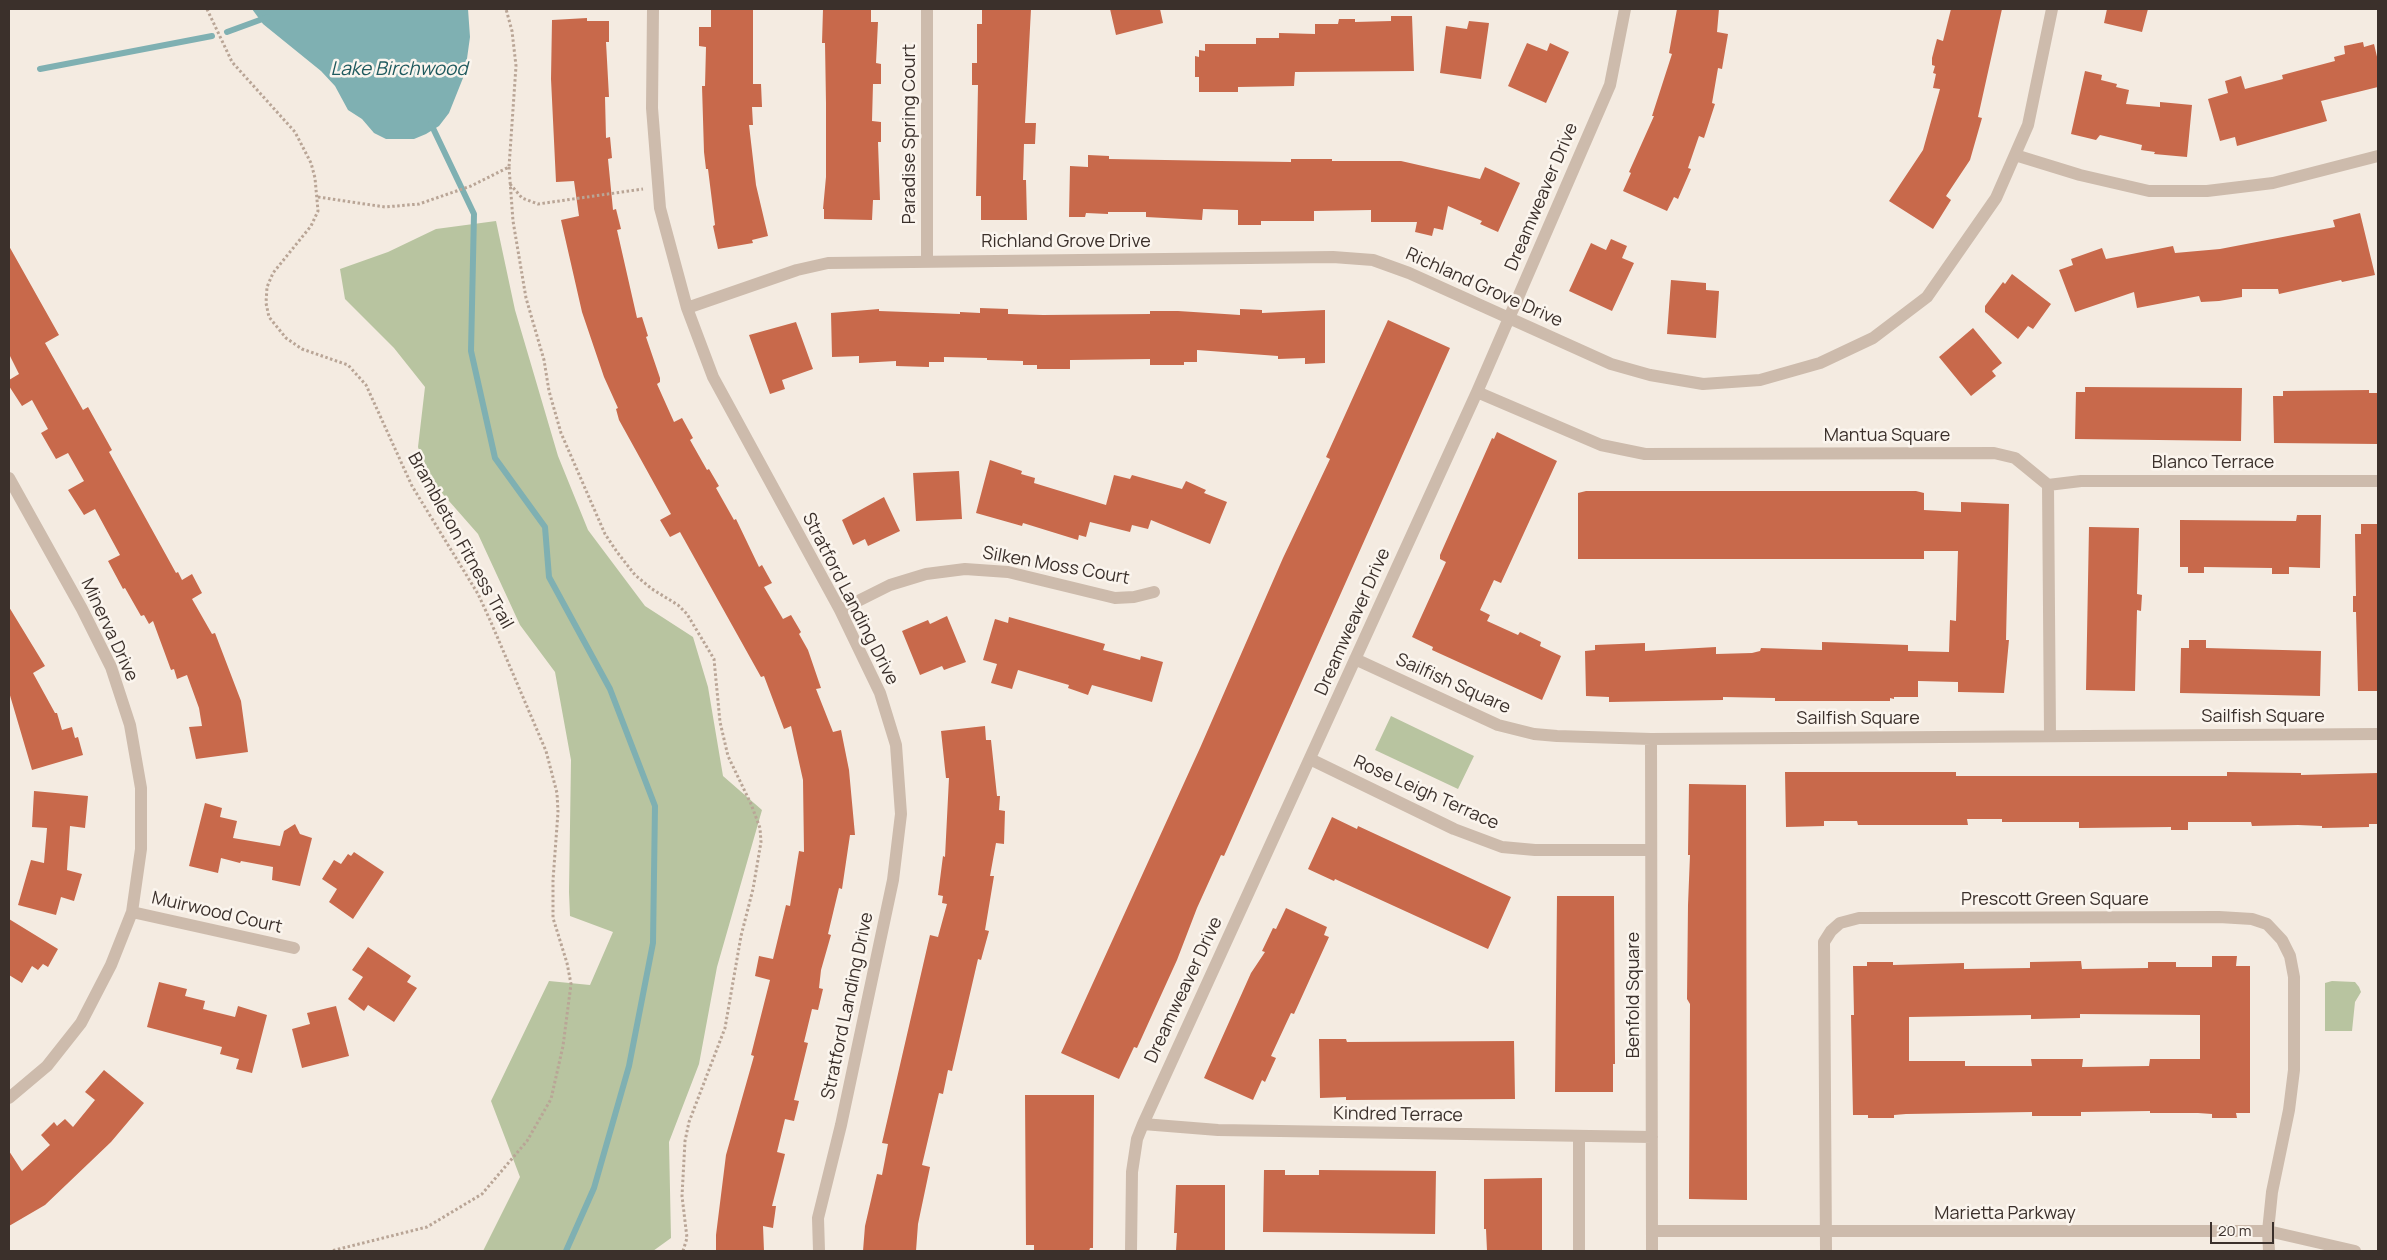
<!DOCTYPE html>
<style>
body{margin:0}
#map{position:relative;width:2387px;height:1260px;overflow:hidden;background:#f4ebe1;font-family:Manrope,sans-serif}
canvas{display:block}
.frame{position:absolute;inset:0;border:10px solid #3b302b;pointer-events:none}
.scale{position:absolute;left:2210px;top:1222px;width:64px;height:22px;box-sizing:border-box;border:2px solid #3b302b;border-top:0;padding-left:6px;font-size:15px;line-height:18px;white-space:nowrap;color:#3b302b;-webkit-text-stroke:4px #fbf5ee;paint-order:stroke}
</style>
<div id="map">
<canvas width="2387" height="1260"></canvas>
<div class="frame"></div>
<div class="scale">20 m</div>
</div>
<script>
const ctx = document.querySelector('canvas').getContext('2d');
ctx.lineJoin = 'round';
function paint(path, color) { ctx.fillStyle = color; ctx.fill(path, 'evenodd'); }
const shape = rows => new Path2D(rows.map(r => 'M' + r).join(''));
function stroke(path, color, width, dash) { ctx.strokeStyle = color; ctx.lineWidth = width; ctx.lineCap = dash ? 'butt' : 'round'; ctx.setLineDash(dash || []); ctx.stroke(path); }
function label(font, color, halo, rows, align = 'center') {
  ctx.font = font + ' Manrope,sans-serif'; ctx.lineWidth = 5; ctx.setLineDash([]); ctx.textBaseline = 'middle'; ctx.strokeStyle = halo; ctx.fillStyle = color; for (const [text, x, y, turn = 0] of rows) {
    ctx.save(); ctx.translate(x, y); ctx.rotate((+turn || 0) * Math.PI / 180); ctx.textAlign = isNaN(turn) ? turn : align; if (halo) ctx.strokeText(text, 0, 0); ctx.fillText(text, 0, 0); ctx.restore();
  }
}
const green = shape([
 [496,221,515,310,558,456,588,530,645,606,693,637,708,687,723,776,762,810,717,967,699,1064,669,1142,671,1238,653,1251,483,1251,520,1177,491,1101,549,981,590,985,613,932,570,916,569,892,571,760,555,672,520,625,478,534,427,476,418,447,425,387,394,348,345,299,340,269,388,252,436,229],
 [1391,716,1474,756,1458,789,1375,750],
 [2332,981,2355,982,2359,987,2361,992,2355,1002,2352,1031,2325,1031,2325,983]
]);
const water = shape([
 [252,9,468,9,470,37,465,73,449,113,439,126,426,134,414,139,386,139,374,133,362,119,348,110,335,86,321,71,263,24]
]);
const stream = shape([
 [227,32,268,17],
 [40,69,212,36],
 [431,124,474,214,471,351,495,458,545,527,549,577,610,689,655,806,653,943,629,1066,594,1188,566,1251]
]);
const building = shape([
 [711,9,753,9,753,84,761,84,762,107,752,107,753,125,749,125,756,185,768,236,752,240,753,243,718,249,713,226,715,225,708,169,706,169,704,152,702,86,705,86,706,47,699,46,699,27,711,27],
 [823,9,871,9,871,22,878,22,876,63,881,64,881,84,873,84,872,121,881,122,881,142,878,142,880,200,873,200,872,220,824,219,824,209,823,209,826,177,826,103,825,43,822,43],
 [982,9,1031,9,1025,123,1036,123,1035,144,1024,144,1023,180,1026,180,1027,220,981,220,981,196,976,196,978,85,972,85,972,63,977,63,977,24,982,24],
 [1110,9,1160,9,1163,23,1116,35],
 [1677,9,1719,9,1717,32,1728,34,1722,69,1718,68,1712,103,1715,104,1704,138,1699,136,1688,168,1691,169,1678,199,1674,197,1667,211,1623,191,1631,173,1629,172,1654,116,1652,116,1672,54,1669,53],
 [1951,9,2002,9,1978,117,1982,118,1970,160,1946,196,1951,200,1933,229,1889,201,1923,150,1940,89,1933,88,1936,74,1933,73,1935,66,1932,65,1932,58,1937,39,1943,41],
 [2107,9,2148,9,2142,32,2104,23],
 [1391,16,1412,16,1414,71,1295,72,1294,86,1238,87,1238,92,1199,92,1199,77,1195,77,1195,56,1199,57,1199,50,1205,51,1205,44,1256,44,1256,38,1279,38,1279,33,1315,34,1315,24,1338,24,1339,19,1355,19,1355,22,1391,21],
 [587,18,587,21,609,21,609,42,606,42,609,97,605,97,606,138,610,137,612,158,608,159,613,210,616,209,621,229,617,230,637,318,642,317,648,336,646,337,660,378,660,382,657,384,674,422,682,418,693,438,690,440,707,470,709,469,719,486,716,488,734,520,736,519,759,567,762,565,772,583,764,587,783,619,791,615,801,632,799,634,808,650,821,688,816,689,833,732,841,730,849,770,855,835,850,835,842,889,839,888,828,934,831,935,821,970,819,988,823,989,818,1010,812,1009,804,1042,808,1043,794,1100,799,1101,794,1121,785,1119,777,1152,785,1154,772,1206,776,1206,773,1228,763,1226,764,1251,716,1251,716,1235,726,1155,754,1056,751,1055,770,980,755,976,759,956,773,959,786,905,790,906,799,851,804,852,803,780,791,726,784,729,764,676,761,677,680,532,670,537,660,520,671,514,619,420,616,409,618,408,604,377,582,312,561,220,579,216,574,181,556,182,551,79,552,20],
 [1469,21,1489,23,1481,79,1440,73,1446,26,1467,29],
 [2363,42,2364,47,2374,44,2378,61,2378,87,2321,101,2327,121,2237,146,2235,137,2220,141,2208,99,2228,93,2225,81,2241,76,2245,89,2283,79,2282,75,2335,61,2334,57,2345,54,2344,46],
 [1527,43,1547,51,1550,43,1569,52,1546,103,1508,86],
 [2085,71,2102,75,2101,80,2117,84,2116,87,2129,90,2126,104,2160,107,2160,102,2192,105,2187,157,2154,154,2155,152,2141,150,2142,145,2100,135,2096,140,2071,134],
 [1088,155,1109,156,1109,159,1221,161,1291,162,1291,159,1332,159,1332,161,1401,161,1480,179,1485,167,1520,183,1498,232,1480,224,1482,221,1448,206,1443,230,1434,228,1432,236,1415,232,1417,222,1371,222,1371,210,1314,211,1314,221,1261,221,1261,225,1238,225,1238,210,1203,209,1202,220,1146,217,1146,212,1108,212,1108,214,1086,213,1085,217,1069,217,1070,166,1088,167],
 [2360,213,2375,275,2342,282,2341,280,2279,294,2278,289,2242,289,2242,297,2219,301,2201,302,2199,296,2137,308,2134,292,2075,312,2059,270,2073,265,2071,259,2102,248,2106,259,2173,246,2175,253,2220,249,2335,227,2333,220],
 [1611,239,1627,246,1622,258,1634,263,1612,311,1569,291,1591,243,1606,250],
 [9,246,59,335,45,343,83,410,88,407,112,450,109,452,176,573,178,572,182,580,192,574,202,593,192,599,212,634,215,633,241,701,248,752,196,759,189,727,202,726,199,708,187,675,177,679,174,669,171,670,153,621,149,624,144,615,141,616,125,588,123,589,108,561,120,555,95,509,84,515,68,490,84,481,68,453,56,459,41,433,48,429,32,400,22,406,9,386,9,380,19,374,9,354],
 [2012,274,2051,304,2033,329,2028,326,2018,339,1985,312,1985,306,2003,282,2005,284],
 [1671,280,1706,283,1706,290,1719,291,1716,338,1667,334],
 [980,308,1008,309,1008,314,1043,315,1150,314,1150,311,1178,311,1240,315,1240,309,1262,310,1262,313,1325,310,1325,363,1305,364,1305,358,1278,359,1278,356,1197,350,1197,362,1184,362,1184,365,1150,365,1150,359,1070,360,1070,369,1037,369,1037,365,1023,365,1023,361,987,360,987,358,944,357,944,362,929,362,929,367,896,366,896,361,859,363,859,356,832,357,831,313,879,309,879,311,960,314,960,312,980,313],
 [1388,320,1450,348,1224,856,1221,855,1197,908,1177,960,1137,1048,1134,1047,1119,1079,1061,1053,1200,748,1283,558,1330,459,1326,457],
 [796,322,813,369,782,380,785,389,770,394,749,335],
 [1973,328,2002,363,1992,371,1996,376,1971,396,1939,357],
 [2085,387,2242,388,2241,441,2075,439,2076,392,2085,392],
 [2369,390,2369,393,2378,393,2378,444,2274,443,2273,396,2283,396,2283,391],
 [1497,432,1557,461,1501,583,1494,580,1480,610,1490,615,1487,621,1518,635,1520,632,1541,642,1540,646,1561,656,1542,700,1432,650,1433,647,1412,637,1446,562,1440,559,1440,555,1492,438,1494,439],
 [990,460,1022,471,1021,474,1035,478,1034,483,1106,505,1114,475,1130,479,1132,475,1182,489,1186,481,1206,490,1204,493,1227,502,1210,544,1151,520,1148,529,1132,525,1130,532,1090,522,1086,537,1079,535,1078,540,1023,523,1022,526,976,513],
 [959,471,962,519,916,521,913,473],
 [1586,491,1916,491,1924,493,1924,510,1961,512,1961,502,2009,504,2006,640,2009,640,2004,693,1958,692,1958,682,1918,681,1918,697,1894,697,1894,699,1890,698,1890,701,1775,701,1775,698,1723,697,1723,700,1609,702,1609,697,1586,696,1585,651,1595,650,1595,645,1645,643,1645,651,1716,647,1716,654,1752,653,1760,651,1761,648,1822,650,1822,642,1908,645,1908,651,1949,652,1950,620,1956,621,1958,551,1924,551,1924,559,1578,559,1578,493],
 [884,497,900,531,868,546,865,539,853,545,842,520],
 [2297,515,2321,515,2320,568,2289,567,2289,574,2272,574,2272,568,2204,567,2204,573,2188,573,2188,567,2180,567,2180,520,2296,521],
 [2361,524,2378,524,2378,691,2358,691,2356,612,2353,612,2353,596,2356,596,2355,534,2361,534],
 [2089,527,2139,528,2137,594,2142,595,2141,611,2137,610,2135,691,2086,690],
 [9,607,45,666,33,673,55,713,57,713,62,730,72,727,75,738,78,737,83,755,32,770,9,692],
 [947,616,966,662,944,670,942,666,920,675,902,631,928,620,930,624],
 [1009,617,1105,644,1103,650,1140,660,1141,656,1163,662,1152,702,1092,685,1088,695,1068,688,1069,685,1018,670,1012,689,991,683,997,664,983,660,995,619,1008,623],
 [2189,640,2206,640,2206,648,2321,651,2320,696,2180,693,2181,648,2189,648],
 [985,726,986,740,991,740,997,796,1000,796,999,810,1005,811,1004,844,996,843,990,876,994,876,985,930,989,931,981,960,978,959,952,1071,948,1070,943,1094,939,1093,922,1165,930,1167,918,1224,916,1251,863,1251,865,1226,877,1174,882,1175,888,1144,882,1143,930,935,938,937,947,904,942,903,943,896,938,895,943,856,945,857,949,778,946,778,941,731],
 [1785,772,1956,772,1956,776,2227,776,2227,772,2301,773,2301,775,2378,773,2378,824,2369,824,2369,827,2322,828,2322,826,2298,825,2252,826,2251,822,2188,822,2188,830,2171,830,2171,827,2079,828,2079,822,2002,822,2002,819,1967,819,1968,825,1858,825,1857,821,1824,821,1824,826,1786,827],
 [1689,784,1746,785,1747,1200,1689,1199,1689,1194,1690,1004,1687,999,1688,905,1690,855,1688,855],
 [34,791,88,796,85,828,70,826,67,870,82,874,74,901,61,897,56,915,18,905,31,860,44,863,47,828,32,827],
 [205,803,222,808,220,817,237,821,233,838,280,846,284,831,295,824,300,834,312,838,300,886,272,880,273,867,241,861,240,863,221,858,218,873,189,866],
 [1332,817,1357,829,1358,826,1511,897,1488,949,1335,879,1334,881,1308,869],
 [354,852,384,872,353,919,329,902,337,889,322,879,334,860,341,864,348,854,351,856],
 [1557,896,1614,896,1615,1064,1613,1064,1613,1092,1555,1092],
 [1286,908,1327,927,1324,935,1329,937,1294,1014,1291,1013,1271,1056,1276,1058,1265,1082,1262,1080,1253,1100,1204,1078,1251,973,1265,952,1262,951,1273,928,1276,929],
 [9,919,58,949,48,967,43,964,38,970,32,966,22,983,9,975],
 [368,947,411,976,407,982,417,988,394,1022,368,1005,364,1011,348,999,363,977,352,970],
 [2212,956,2237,956,2236,966,2250,966,2250,1113,2236,1113,2237,1118,2212,1118,2212,1114,2198,1113,2150,1113,2150,1111,2081,1112,2081,1116,2032,1116,2032,1112,1906,1114,1894,1115,1894,1118,1868,1118,1868,1115,1853,1115,1851,1015,1854,1015,1853,966,1867,966,1867,962,1893,962,1893,965,1964,963,1964,969,2030,968,2030,962,2081,961,2082,969,2148,968,2148,962,2176,962,2176,967,2212,967],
 [2080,1014,2200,1015,2200,1059,2150,1059,2149,1066,2082,1067,2083,1059,2031,1059,2032,1066,1965,1066,1965,1061,1909,1061,1909,1017,2031,1015,2031,1019,2080,1018],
 [159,982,187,989,185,996,205,1001,203,1009,235,1017,238,1006,267,1015,252,1073,236,1069,239,1059,220,1054,222,1047,147,1027],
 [336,1006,349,1056,302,1068,292,1029,310,1024,307,1013],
 [1319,1039,1346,1039,1347,1042,1514,1041,1515,1099,1346,1100,1346,1097,1320,1098],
 [104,1070,144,1103,111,1142,45,1205,9,1226,9,1151,22,1171,50,1145,41,1135,54,1122,57,1126,65,1119,73,1127,95,1100,85,1092],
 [1025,1095,1094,1095,1093,1248,1090,1248,1089,1251,1034,1251,1034,1245,1026,1245],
 [1264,1170,1285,1170,1285,1175,1319,1175,1319,1170,1436,1171,1435,1234,1263,1232],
 [1542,1178,1542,1251,1487,1251,1486,1229,1484,1229,1484,1179],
 [1176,1185,1225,1185,1225,1251,1176,1251,1177,1233,1174,1233]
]);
const path = shape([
 [207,9,232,62,295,132,311,163,315,178,318,211,311,226,273,273,267,287,266,303,269,317,286,338,302,349,348,365,366,385,412,486,478,594,490,620,546,751,557,793,558,812,553,880,553,918,567,963,571,984,563,1046,551,1099,527,1141,482,1194,427,1227,331,1251],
 [509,167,513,221,526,298,544,360,549,391,561,433,605,534,617,552,635,575,652,589,678,605,687,614,714,659,720,722,728,756,751,804,760,828,761,842,753,889,741,936,725,1028,689,1122,685,1141,682,1196,687,1238,683,1251],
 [510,184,522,198,538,204,643,189],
 [318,197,385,207,419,204,471,186,509,167,516,66,512,31,506,9]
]);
const minor = shape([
 [653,9,652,108,660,208,687,308,713,377,840,610,880,693,896,745,901,814,893,880,841,1125,818,1218,819,1251],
 [2015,155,2080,175,2149,191,2207,191,2273,183,2378,156],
 [927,260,927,9],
 [687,308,797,270,828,263,1333,257,1373,260,1409,273,1611,364,1650,375,1703,384,1760,380,1820,363,1873,338,1927,297,1996,198,2028,125,2052,9],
 [1477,392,1601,445,1645,454,1994,453,2015,458,2048,485,2050,735],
 [9,478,82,609,111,667,130,725,141,788,141,849,132,912,111,965,81,1023,47,1066,9,1098],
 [2048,485,2081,481,2378,481],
 [840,610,890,585,926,574,965,569,1008,572,1115,598,1134,597,1154,592],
 [1355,659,1498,725,1534,734,1557,736,1651,739,2378,734],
 [1651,739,1652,1251],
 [1310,759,1454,829,1502,847,1535,850,1650,850],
 [132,912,294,948],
 [1143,1124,1218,1130,1652,1137],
 [1579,1136,1579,1251],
 [1652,1231,2268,1231,2355,1251],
 [1131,1251,1132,1172,1137,1139,1143,1124,1477,392,1610,85,1625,9],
 [1826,1251,1824,942,1831,931,1840,923,1859,918,2219,917,2252,919,2267,924,2282,940,2290,956,2294,977,2294,1070,2289,1110,2272,1192,2268,1231,2269,1251]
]);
const streetNames = [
 ["Paradise Spring Court",910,134,-90],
 ["Dreamweaver Drive",1542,197,-67],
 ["Richland Grove Drive",1066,242],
 ["Richland Grove Drive",1484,288,24],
 ["Mantua Square",1887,436],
 ["Blanco Terrace",2213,463],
 ["Brambleton Fitness Trail",460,541,61],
 ["Silken Moss Court",1056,566,10],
 ["Stratford Landing Drive",850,599,63],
 ["Dreamweaver Drive",1353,622,-66],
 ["Minerva Drive",109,630,65],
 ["Sailfish Square",1453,684,24],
 ["Sailfish Square",2263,717],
 ["Sailfish Square",1858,719],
 ["Rose Leigh Terrace",1426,793,24],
 ["Prescott Green Square",2055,900],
 ["Muirwood Court",217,913,13],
 ["Dreamweaver Drive",1184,990,-65],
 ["Benfold Square",1634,995,-90],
 ["Stratford Landing Drive",848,1006,-78],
 ["Kindred Terrace",1398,1115,1],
 ["Marietta Parkway",2005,1214]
];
const waterNames = [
 ["Lake Birchwood",399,70]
];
paint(green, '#b8c4a0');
paint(water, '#7fb0b2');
stroke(stream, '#7fb0b2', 6);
paint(building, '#c8694b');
stroke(path, '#b9a596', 3, [2.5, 2.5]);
stroke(minor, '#cdbbac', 12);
label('18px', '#3b302b', '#fbf5ee', streetNames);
label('italic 19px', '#1f5a5e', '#fbf5ee', waterNames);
</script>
